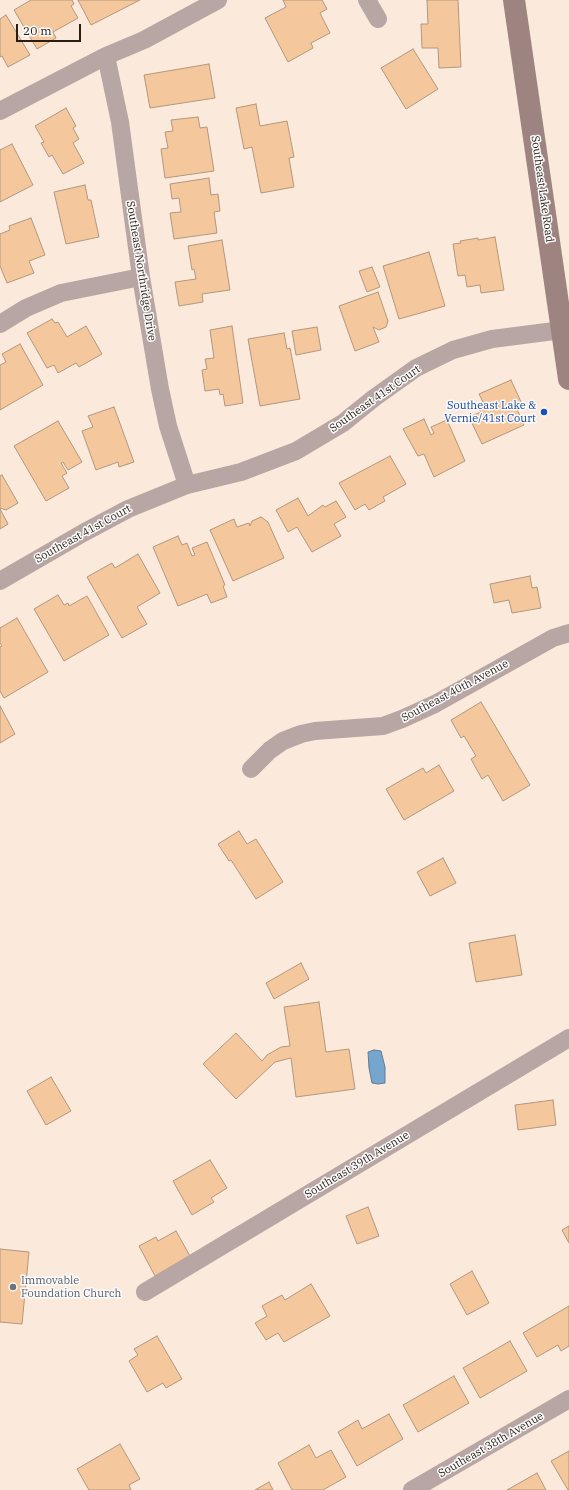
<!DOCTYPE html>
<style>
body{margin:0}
#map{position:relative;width:569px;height:1490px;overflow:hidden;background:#fbeadb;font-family:"IBM Plex Serif",serif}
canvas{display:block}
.scale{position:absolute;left:16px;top:24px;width:65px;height:18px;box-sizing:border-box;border:2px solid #271d13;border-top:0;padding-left:5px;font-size:12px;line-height:14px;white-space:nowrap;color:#271d13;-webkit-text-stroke:3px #fbfbfb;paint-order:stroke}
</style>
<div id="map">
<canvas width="569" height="1490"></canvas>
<div class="scale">20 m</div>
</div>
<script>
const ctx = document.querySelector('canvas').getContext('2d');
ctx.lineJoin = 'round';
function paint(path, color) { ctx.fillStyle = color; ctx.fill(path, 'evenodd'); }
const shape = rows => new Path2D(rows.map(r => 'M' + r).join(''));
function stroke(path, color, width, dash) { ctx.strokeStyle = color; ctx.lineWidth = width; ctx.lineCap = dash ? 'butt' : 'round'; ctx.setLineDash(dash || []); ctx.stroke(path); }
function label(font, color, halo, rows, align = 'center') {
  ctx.font = font + ' "IBM Plex Serif",serif'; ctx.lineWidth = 3; ctx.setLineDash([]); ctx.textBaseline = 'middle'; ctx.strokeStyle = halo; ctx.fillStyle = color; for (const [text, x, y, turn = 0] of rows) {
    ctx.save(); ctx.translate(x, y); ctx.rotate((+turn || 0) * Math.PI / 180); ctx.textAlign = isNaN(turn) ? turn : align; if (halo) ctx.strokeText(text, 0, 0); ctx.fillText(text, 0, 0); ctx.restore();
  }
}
const water = shape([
 [374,1050,381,1051,385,1067,385,1083,378,1084,372,1083,369,1068,368,1052,374,1050]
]);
const building = shape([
 [31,0,72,0,74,4,71,6,78,18,53,32,56,38,37,49,14,10,31,0],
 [78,0,140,0,91,25,78,0],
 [283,0,322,0,327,9,320,13,330,33,311,43,313,48,288,62,265,18,286,7,283,0],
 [427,0,458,0,461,67,439,68,438,48,422,48,421,24,428,24,427,0],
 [6,15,30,55,8,67,2,56,0,57,0,19,6,15],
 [413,49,438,89,406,109,381,68,413,49],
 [209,64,215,98,150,108,144,75,209,64],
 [256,104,260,126,287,121,294,157,289,158,294,187,261,193,252,147,244,149,236,108,256,104],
 [66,108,76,126,73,128,79,139,73,143,84,163,63,174,52,155,49,157,41,143,44,142,35,126,66,108],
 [198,117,200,128,207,127,214,171,165,178,161,149,168,148,165,132,173,131,171,120,198,117],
 [12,144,33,185,0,202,0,150,12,144],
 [209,178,211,195,218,194,220,211,214,212,217,233,174,239,170,213,181,212,179,198,172,199,170,184,209,178],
 [85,185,88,200,91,200,99,237,66,244,54,192,85,185],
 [31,218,45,255,29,261,34,273,7,283,0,266,0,234,10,230,9,226,31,218],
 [495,237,504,290,481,293,480,285,467,287,465,275,458,276,453,244,461,243,460,241,478,238,478,240,495,237],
 [222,240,230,290,202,294,203,302,179,306,175,282,196,279,194,269,192,270,188,246,222,240],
 [429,252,445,306,399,319,383,266,429,252],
 [372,267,380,287,367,292,359,271,372,267],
 [378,292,388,321,386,327,379,330,373,327,379,342,355,351,339,306,378,292],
 [52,319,55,323,58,322,67,337,86,326,102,354,79,367,76,363,58,373,54,365,47,368,27,333,52,319],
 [232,326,243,403,225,406,223,394,220,395,219,389,205,391,202,370,207,369,205,359,214,358,210,330,232,326],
 [317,327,321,350,296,355,292,331,317,327],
 [284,333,287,349,290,348,300,399,260,406,248,339,284,333],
 [20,344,43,385,0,410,0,365,6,362,2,354,20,344],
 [511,380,522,404,516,407,524,425,482,444,469,417,481,412,478,406,484,404,479,394,511,380],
 [114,407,134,462,119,467,118,462,96,470,82,431,93,427,88,416,114,407],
 [424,419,431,435,434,433,431,427,447,420,465,461,434,477,424,454,418,456,403,429,424,419],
 [58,421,82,462,68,470,63,462,61,463,67,473,62,476,69,488,46,501,14,446,58,421],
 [390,456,406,484,383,497,385,501,369,510,365,504,355,510,339,483,390,456],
 [2,475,18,503,6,510,0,508,0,476,2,475],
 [298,498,308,516,323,505,325,507,336,501,346,517,334,524,341,536,312,552,297,527,288,532,276,510,298,498],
 [0,509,8,524,0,529,0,509],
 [261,517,268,522,284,558,233,581,210,530,234,519,237,527,249,523,250,526,252,521,261,517],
 [178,536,182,545,187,543,192,556,195,555,192,548,207,542,225,585,223,586,227,597,211,603,207,594,178,606,153,547,178,536],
 [138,554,160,593,137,607,147,624,122,638,87,577,112,563,115,568,138,554],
 [530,576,532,588,537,587,541,608,512,613,509,600,494,603,490,584,530,576],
 [58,595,64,605,68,603,69,606,87,596,109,635,64,661,34,609,58,595],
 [17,618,48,672,4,698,0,691,0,647,2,646,0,643,0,628,17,618],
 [481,702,530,785,503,801,488,775,482,779,471,759,476,756,464,736,461,738,451,720,481,702],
 [0,706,15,734,0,743,0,706],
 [439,765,454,791,404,820,386,789,423,768,426,773,439,765],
 [239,831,247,844,256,839,283,882,256,899,231,860,229,861,218,844,239,831],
 [443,858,456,883,430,896,417,872,443,858],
 [515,935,522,975,476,982,469,943,515,935],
 [301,963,309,979,274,999,266,983,301,963],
 [319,1002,326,1052,349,1049,355,1089,296,1097,291,1058,275,1062,236,1099,203,1064,236,1033,262,1061,267,1055,281,1047,290,1046,284,1007,319,1002],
 [51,1077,71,1111,46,1125,27,1091,51,1077],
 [553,1100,556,1125,518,1130,515,1105,553,1100],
 [210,1160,227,1188,211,1198,214,1202,192,1215,173,1181,210,1160],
 [368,1207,379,1236,357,1244,346,1216,368,1207],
 [569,1226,569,1243,562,1230,569,1226],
 [176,1231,190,1256,155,1276,139,1246,156,1237,158,1241,176,1231],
 [0,1249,29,1252,22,1324,0,1322,0,1249],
 [472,1271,489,1303,467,1315,450,1284,472,1271],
 [311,1284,330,1316,284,1342,278,1333,266,1340,255,1323,267,1316,262,1306,282,1295,285,1300,311,1284],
 [569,1306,569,1346,561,1351,558,1345,537,1357,523,1333,569,1306],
 [157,1336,182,1379,166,1388,163,1383,147,1392,129,1361,138,1355,134,1349,157,1336],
 [510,1341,527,1371,480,1398,463,1368,510,1341],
 [454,1376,469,1403,418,1432,403,1405,454,1376],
 [389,1414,403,1439,357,1466,338,1432,358,1420,362,1429,389,1414],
 [120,1444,140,1479,129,1485,131,1490,89,1490,77,1469,120,1444],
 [309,1445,316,1458,331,1450,346,1477,323,1490,292,1490,278,1463,309,1445],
 [569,1451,569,1489,568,1490,551,1461,569,1451],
 [537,1473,546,1490,507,1490,537,1473],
 [269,1482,273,1490,255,1490,269,1482]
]);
const street = shape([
 [367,0,378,19],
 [106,56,120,122,141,277,160,389,168,426,187,485],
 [0,111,106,56,144,40,218,0],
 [0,324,26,308,61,293,141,277],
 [0,581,83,533,128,509,187,485,241,472,296,451,343,423,374,398,416,368,453,350,492,339,562,330],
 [251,769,270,750,283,741,301,734,315,731,383,726,402,719,435,704,553,638,569,633],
 [145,1292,569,1038],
 [412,1490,569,1399]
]);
const secondary = shape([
 [514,0,569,379]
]);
const markers = [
 [544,412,4,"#1a4fb4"],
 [13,1287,4,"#6b7280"]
];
const streetNames = [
 ["Southeast Lake Road",542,189,82],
 ["Southeast Northridge Drive",141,271,81],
 ["Southeast 41st Court",375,399,-35],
 ["Southeast 41st Court",83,534,-29],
 ["Southeast 40th Avenue",455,691,-28],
 ["Southeast 39th Avenue",357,1165,-31],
 ["Southeast 38th Avenue",491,1445,-30]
];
const transitNames = [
 ["Southeast Lake &",536,406],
 ["Vernie/41st Court",536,419]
];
const worshipNames = [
 ["Immovable",21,1281],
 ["Foundation Church",21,1294]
];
paint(water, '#76a6cd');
stroke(water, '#5e7d95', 1);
paint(building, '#f5c79c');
stroke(building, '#b1977f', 1);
stroke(street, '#b8a6a4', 18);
stroke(secondary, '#9d8480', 22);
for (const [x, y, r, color] of markers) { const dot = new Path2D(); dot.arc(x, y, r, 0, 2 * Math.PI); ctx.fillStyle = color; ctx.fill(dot); stroke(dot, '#fbfbfb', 1.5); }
label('11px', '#271d13', '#fbfbfb', streetNames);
label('11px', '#164399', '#fbfbfb', transitNames, 'right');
label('11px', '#5b616d', '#fbfbfb', worshipNames, 'left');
</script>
